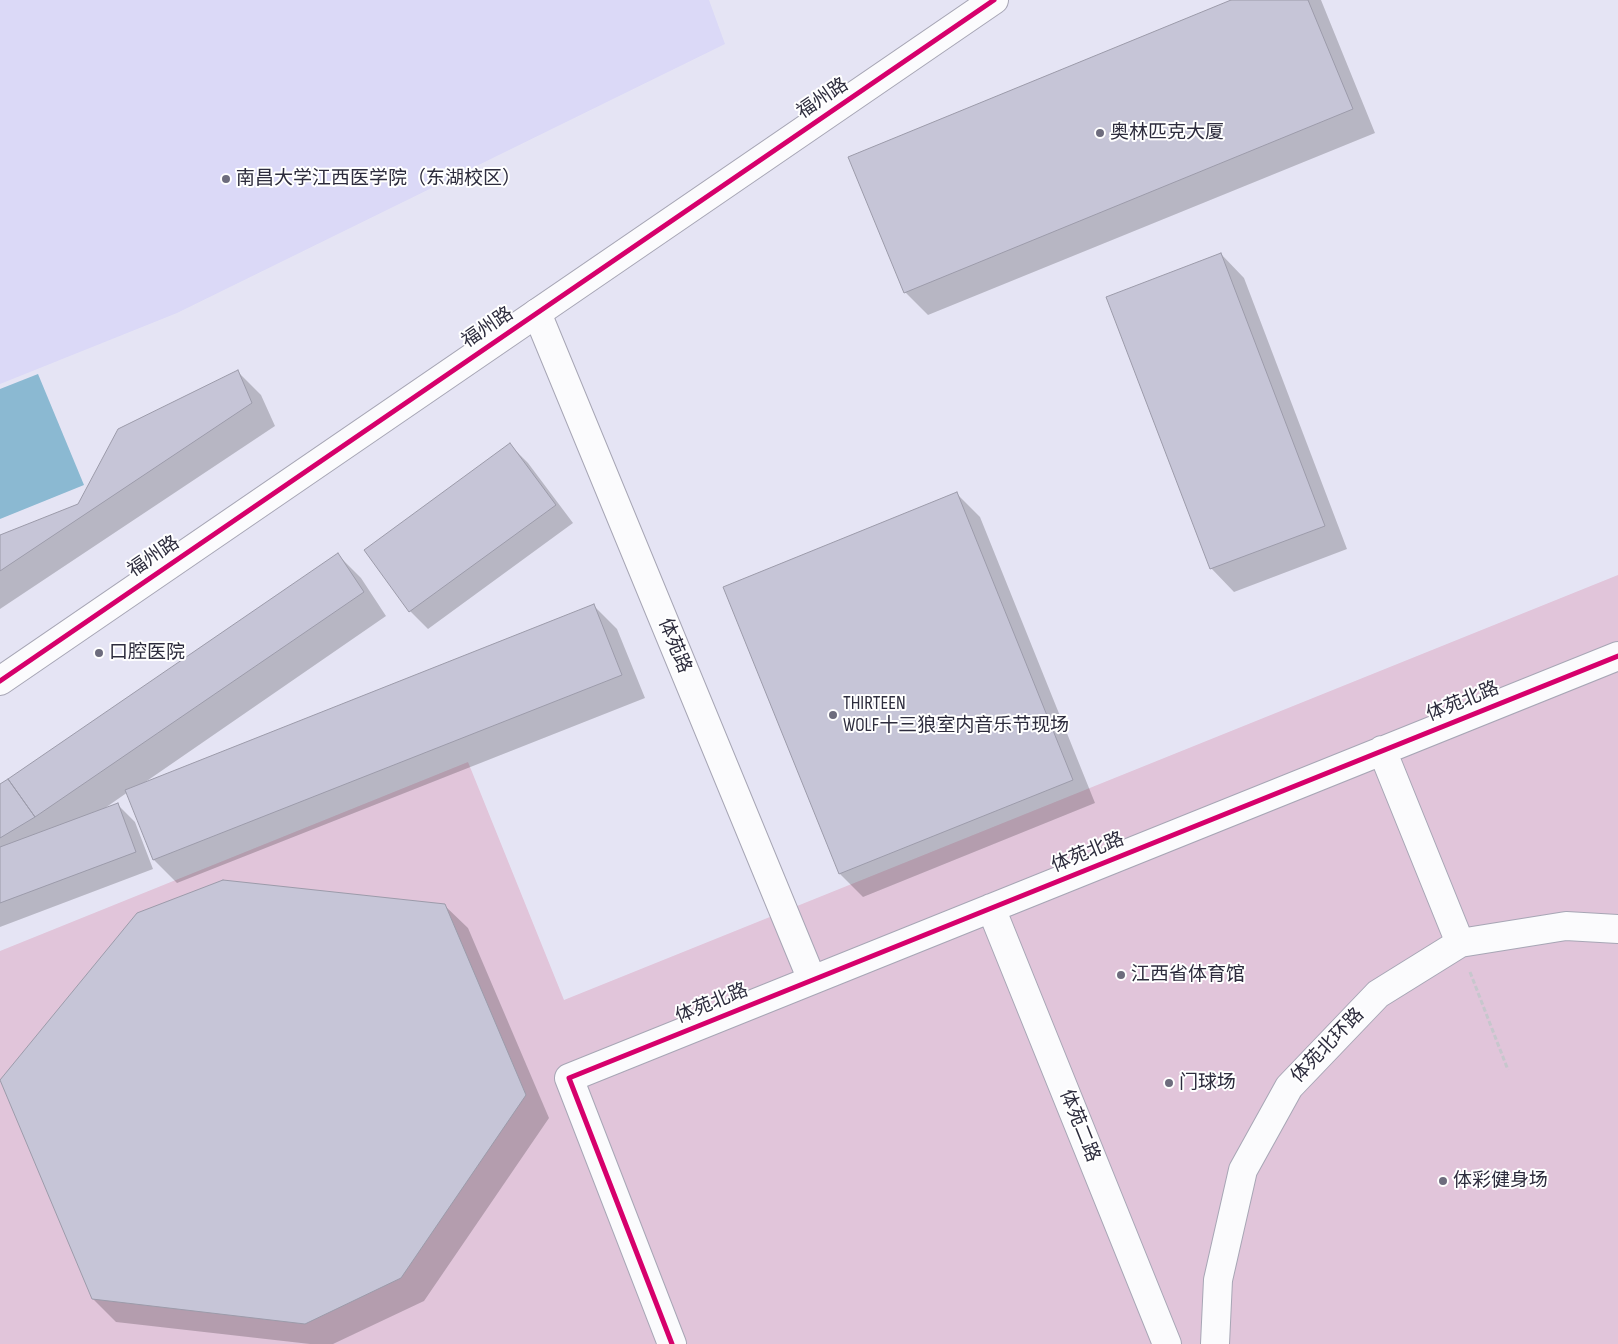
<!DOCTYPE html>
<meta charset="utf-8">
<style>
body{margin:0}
canvas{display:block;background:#e5e4f4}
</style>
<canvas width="1618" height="1344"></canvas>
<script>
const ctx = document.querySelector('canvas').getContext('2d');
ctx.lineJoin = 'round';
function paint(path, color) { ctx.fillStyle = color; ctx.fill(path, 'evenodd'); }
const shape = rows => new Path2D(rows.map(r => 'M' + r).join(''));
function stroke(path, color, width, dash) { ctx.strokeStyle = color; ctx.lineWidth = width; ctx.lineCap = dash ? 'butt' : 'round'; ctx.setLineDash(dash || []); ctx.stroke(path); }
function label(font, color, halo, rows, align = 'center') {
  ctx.font = font + ' "Sofia Sans Condensed","Noto Sans SC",sans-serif'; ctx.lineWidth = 4; ctx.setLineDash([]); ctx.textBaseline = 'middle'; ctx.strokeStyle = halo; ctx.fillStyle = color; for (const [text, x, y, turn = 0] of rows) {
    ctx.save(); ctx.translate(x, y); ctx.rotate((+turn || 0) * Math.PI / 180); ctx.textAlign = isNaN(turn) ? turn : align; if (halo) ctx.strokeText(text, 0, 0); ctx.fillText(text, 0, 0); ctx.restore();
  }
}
const built = shape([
 [0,0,709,0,725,44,177,313,0,384]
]);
const green = shape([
 [1618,575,1618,1344,0,1344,0,951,468,762,564,1000]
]);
const water = shape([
 [38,374,84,485,0,519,0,389]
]);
const shadow = shape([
 [1234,0,1321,0,1375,133,928,315,905,292],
 [1221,254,1244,278,1347,549,1234,592,1211,568],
 [238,372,261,395,275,426,0,609,0,537,79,505],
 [510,445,528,463,573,523,428,629,410,611,366,550],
 [957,494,980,517,1095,803,863,897,840,874],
 [338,555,361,578,386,616,141,785,594,606,617,629,645,698,177,883,154,860,128,792,105,808,117,804,135,822,153,869,0,927,0,785],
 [444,905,468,928,549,1118,424,1301,333,1344,310,1344,116,1322,93,1299]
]);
const building = shape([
 [1231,0,1308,0,1353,109,904,293,848,157,1231,0],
 [1221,253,1325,526,1210,569,1106,297,1221,253],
 [238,370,252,403,0,571,0,535,78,504,118,429,238,370],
 [510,443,556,505,409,612,364,550,510,443],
 [957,492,1073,780,839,874,723,587,957,492],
 [338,553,364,592,35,817,8,779,338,553],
 [594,604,622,675,153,860,125,790,594,604],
 [8,779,35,817,0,838,0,784,8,779],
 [118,803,136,852,0,903,0,847,118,803],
 [223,880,445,904,526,1095,401,1278,305,1324,92,1299,0,1080,137,913,223,880]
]);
const path = shape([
 [1470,972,1508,1070]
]);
const minor = shape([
 [537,313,812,980],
 [1382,750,1460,943],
 [991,908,1167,1344],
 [672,1344,569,1078,1618,656],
 [1215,1344,1218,1280,1243,1170,1289,1087,1378,994,1460,943,1566,926,1618,929]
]);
const tertiary = shape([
 [0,681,994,0]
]);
const cycleway = shape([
 [0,681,994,0],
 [672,1344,569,1078,1618,656]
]);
const markers = [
 [1100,133,5,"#6d6c7d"],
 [226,179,5,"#6d6c7d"],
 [99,653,5,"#6d6c7d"],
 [833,715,5,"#6d6c7d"],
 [1121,975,5,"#6d6c7d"],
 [1169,1083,5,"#6d6c7d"],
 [1443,1181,5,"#6d6c7d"]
];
const streetNames = [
 ["福州路",823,99,-34],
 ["福州路",488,328,-34],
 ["福州路",154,557,-34],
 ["体苑路",674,646,68],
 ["体苑北路",1463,702,-22],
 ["体苑北路",1088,853,-22],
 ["体苑北路",712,1004,-22],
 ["体苑北环路",1328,1046,-46],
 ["体苑二路",1079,1126,68]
];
const poiNames = [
 ["奥林匹克大厦",1110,133],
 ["南昌大学江西医学院（东湖校区）",236,179],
 ["口腔医院",109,653],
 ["THIRTEEN",843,704],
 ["WOLF十三狼室内音乐节现场",843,726],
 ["江西省体育馆",1131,975],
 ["门球场",1179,1083],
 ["体彩健身场",1453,1181]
];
paint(built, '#dbd9f7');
paint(green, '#e1c5da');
paint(water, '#8bb9d2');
paint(shadow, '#0003');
paint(building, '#c6c5d7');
stroke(building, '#9c9baa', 1);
stroke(minor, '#a7a6b5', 30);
stroke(tertiary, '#a7a6b5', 30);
stroke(path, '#c7c7cd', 3, [5, 2.5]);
stroke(minor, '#fbfbfd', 28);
stroke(tertiary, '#fbfbfd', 28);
stroke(cycleway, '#d6006c', 5);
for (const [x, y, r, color] of markers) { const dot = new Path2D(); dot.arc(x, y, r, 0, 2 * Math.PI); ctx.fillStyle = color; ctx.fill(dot); stroke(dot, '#fff', 2); }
label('19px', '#2d2c3d', '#fff', streetNames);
label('19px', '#2d2c3d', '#fff', poiNames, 'left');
</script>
